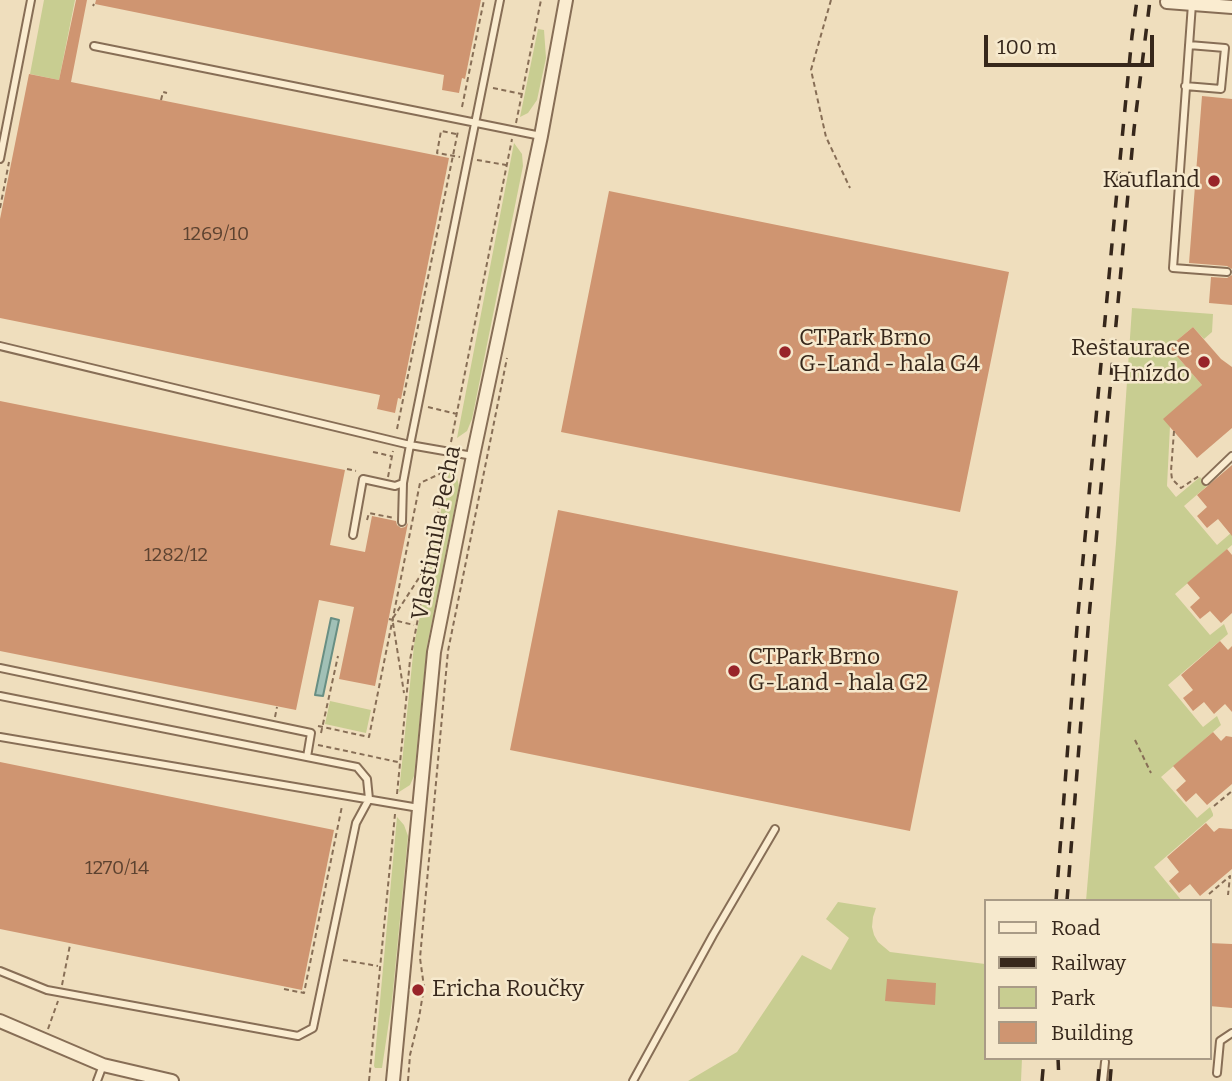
<!DOCTYPE html>
<meta charset="utf-8">
<style>
body{margin:0}
#map{position:relative;width:1232px;height:1081px;overflow:hidden;background:#efdebd;font-family:Bitter,serif}
canvas{display:block}
.legend{position:absolute;left:984px;top:899px;width:228px;height:161px;box-sizing:border-box;background:#f6e9cd;border:2px solid #a99b86;margin:0;padding:9px 12px;list-style:none;font-size:21px;color:#36271b}
.legend li{display:flex;align-items:center;gap:14px;height:35px}
.legend b{width:35px;border:2px solid #a99b86}
.scale{position:absolute;left:984px;top:35px;width:170px;height:32px;box-sizing:border-box;border:4px solid #36271b;border-top:0;padding-left:9px;font-size:21px;line-height:24px;white-space:nowrap;color:#36271b;-webkit-text-stroke:5px #f6e9cd;paint-order:stroke}
</style>
<div id="map">
<canvas width="1232" height="1081"></canvas>
<ul class="legend">
<li><b style="height:9px;background:#faecd0"></b>Road</li>
<li><b style="height:9px;background:#36271b"></b>Railway</li>
<li><b style="height:19px;background:#c8cd91"></b>Park</li>
<li><b style="height:19px;background:#cf9571"></b>Building</li>
</ul>
<div class="scale">100 m</div>
</div>
<script>
const ctx = document.querySelector('canvas').getContext('2d');
ctx.lineJoin = 'round';
function paint(path, color) { ctx.fillStyle = color; ctx.fill(path, 'evenodd'); }
const shape = rows => new Path2D(rows.map(r => 'M' + r).join(''));
function stroke(path, color, width, dash) { ctx.strokeStyle = color; ctx.lineWidth = width; ctx.lineCap = dash ? 'butt' : 'round'; ctx.setLineDash(dash || []); ctx.stroke(path); }
function label(font, color, halo, rows, align = 'center') {
  ctx.font = font + ' Bitter,serif'; ctx.lineWidth = 5; ctx.setLineDash([]); ctx.textBaseline = 'middle'; ctx.strokeStyle = halo; ctx.fillStyle = color; for (const [text, x, y, turn = 0] of rows) {
    ctx.save(); ctx.translate(x, y); ctx.rotate((+turn || 0) * Math.PI / 180); ctx.textAlign = isNaN(turn) ? turn : align; if (halo) ctx.strokeText(text, 0, 0); ctx.fillText(text, 0, 0); ctx.restore();
  }
}
const green = shape([
 [44,0,75,0,59,80,30,74],
 [538,29,544,30,546,58,537,100,528,113,520,117],
 [514,143,522,154,523,166,472,419,467,431,457,438],
 [1132,308,1213,314,1212,332,1204,339,1193,327,1169,347,1202,385,1170,426,1167,486,1176,497,1200,477,1207,486,1184,506,1217,545,1231,533,1232,535,1232,545,1175,594,1210,635,1224,624,1228,634,1168,685,1203,727,1217,716,1221,725,1161,777,1197,818,1210,807,1213,814,1213,816,1154,867,1182,901,1086,901,1116,543],
 [450,466,456,474,459,486,427,646,414,776,410,785,399,792,414,645],
 [330,701,371,710,366,733,325,724],
 [397,817,404,825,408,836,392,1001,382,1068,375,1068,374,1066],
 [838,902,876,908,873,917,872,927,874,935,878,942,890,952,985,964,985,1058,1022,1058,1021,1081,688,1081,737,1052,802,955,831,970,849,938,826,919]
]);
const water = shape([
 [331,618,339,620,323,696,315,695,331,618]
]);
const building = shape([
 [76,0,87,0,71,82,449,158,401,399,398,398,395,413,377,409,380,395,0,318,0,219,29,74,59,80],
 [96,0,481,0,465,79,462,78,459,93,442,90,444,75,95,4],
 [1202,96,1232,99,1232,269,1227,266,1189,263],
 [609,191,1009,272,960,512,561,432],
 [1232,275,1232,305,1209,303,1211,277,1227,278],
 [1193,327,1221,359,1232,367,1232,428,1197,458,1163,419,1202,385,1169,347],
 [0,401,345,470,330,545,365,552,372,516,396,521,397,525,401,528,405,527,408,523,375,686,339,679,354,607,319,600,296,710,0,651],
 [1232,465,1232,536,1218,519,1207,528,1197,516,1207,507,1197,495],
 [558,510,958,591,910,831,510,750],
 [1227,549,1232,555,1232,613,1221,623,1210,611,1200,619,1190,607,1200,598,1187,583],
 [1220,641,1228,650,1232,646,1232,712,1225,704,1214,714,1204,702,1193,711,1183,698,1193,690,1181,675],
 [1213,732,1221,741,1226,736,1232,737,1232,784,1207,805,1196,793,1186,802,1176,790,1186,781,1173,766],
 [0,762,334,830,302,990,0,929],
 [1206,823,1214,832,1219,828,1232,829,1232,869,1200,896,1190,884,1179,893,1169,881,1179,872,1167,857],
 [1209,943,1232,944,1232,1008,1209,1006],
 [887,979,936,983,935,1005,885,1001]
]);
const path = shape([
 [831,0,811,70,826,137,850,188],
 [93,6,94,4],
 [493,88,522,94],
 [161,100,163,92,167,93],
 [462,107,484,0],
 [516,123,541,0],
 [456,134,441,131,437,153,460,157],
 [477,160,506,165],
 [0,208,9,162],
 [428,407,457,414],
 [397,429,458,131],
 [1174,431,1171,471,1172,479,1181,488,1199,476],
 [451,442,512,139],
 [373,452,391,456],
 [347,469,356,471],
 [388,477,393,451],
 [367,520,369,513,394,518],
 [393,618,426,567],
 [389,619,414,625],
 [393,623,404,693],
 [275,717,277,707],
 [318,726,369,737,420,483,444,472],
 [321,733,338,656],
 [1135,740,1151,773],
 [318,745,398,762],
 [397,794,410,660,448,461],
 [1214,806,1232,791],
 [1209,894,1230,876,1228,895],
 [343,960,378,966],
 [62,985,70,945],
 [284,989,304,993,342,806],
 [48,1029,58,1001],
 [369,1081,395,814],
 [408,1081,410,1055,419,1018,424,987,420,958,448,651,507,358]
]);
const service = shape([
 [1192,4,1173,268,1227,272],
 [94,46,541,136],
 [1185,86,1221,89,1225,48,1189,45],
 [0,159,31,0],
 [0,346,410,445,473,456],
 [1206,481,1232,456],
 [402,522,403,483,410,445,500,0],
 [353,535,363,479,395,486,403,483],
 [0,668,311,733,307,757],
 [0,696,357,767,367,779,369,799,356,823,313,1028,298,1036,47,990,0,971],
 [0,737,419,808],
 [1217,1073,1220,1041,1232,1033],
 [97,1081,103,1065],
 [633,1081,713,935,775,829],
 [1103,1081,1105,1062]
]);
const minor = shape([
 [1167,2,1232,7],
 [0,1021,103,1065,172,1081],
 [393,1081,434,652,473,456,541,136,566,0]
]);
const rail = shape([
 [1056,901,1078,614,1114,222,1132,36,1137,0],
 [1067,901,1089,617,1134,129,1150,0],
 [1058,1058,1059,1081],
 [1042,1081,1044,1058],
 [1098,1081,1100,1058],
 [1110,1081,1112,1058]
]);
const markers = [
 [1214,181,7,"#982429"],
 [785,352,7,"#982429"],
 [1204,362,7,"#982429"],
 [734,671,7,"#982429"],
 [418,990,7,"#982429"]
];
const numberNames = [
 ["1269/10",216,235],
 ["1282/12",176,556],
 ["1270/14",117,869]
];
const poiNames = [
 ["Kaufland",1200,181,"right"],
 ["CTPark Brno",799,339],
 ["G-Land - hala G4",799,365],
 ["Restaurace",1190,349,"right"],
 ["Hnízdo",1190,375,"right"],
 ["CTPark Brno",748,658],
 ["G-Land - hala G2",748,684],
 ["Ericha Roučky",432,990]
];
const streetNames = [
 ["Vlastimila Pecha",437,533,-79]
];
paint(green, '#c8cd91');
paint(water, '#a1c0b6');
stroke(water, '#688e83', 2);
paint(building, '#cf9571');
stroke(service, '#876e56', 10);
stroke(minor, '#876e56', 16);
stroke(path, '#876e56', 2, [5, 3.5]);
stroke(service, '#faecd0', 6);
stroke(minor, '#faecd0', 12);
stroke(rail, '#36271b', 3.5, [12, 12]);
for (const [x, y, r, color] of markers) { const dot = new Path2D(); dot.arc(x, y, r, 0, 2 * Math.PI); ctx.fillStyle = color; ctx.fill(dot); stroke(dot, '#f6e9cd', 2.5); }
label('19px', '#5c4230', null, numberNames);
label('23px', '#36271b', '#f6e9cd', poiNames, 'left');
label('23px', '#36271b', '#f6e9cd', streetNames);
</script>
